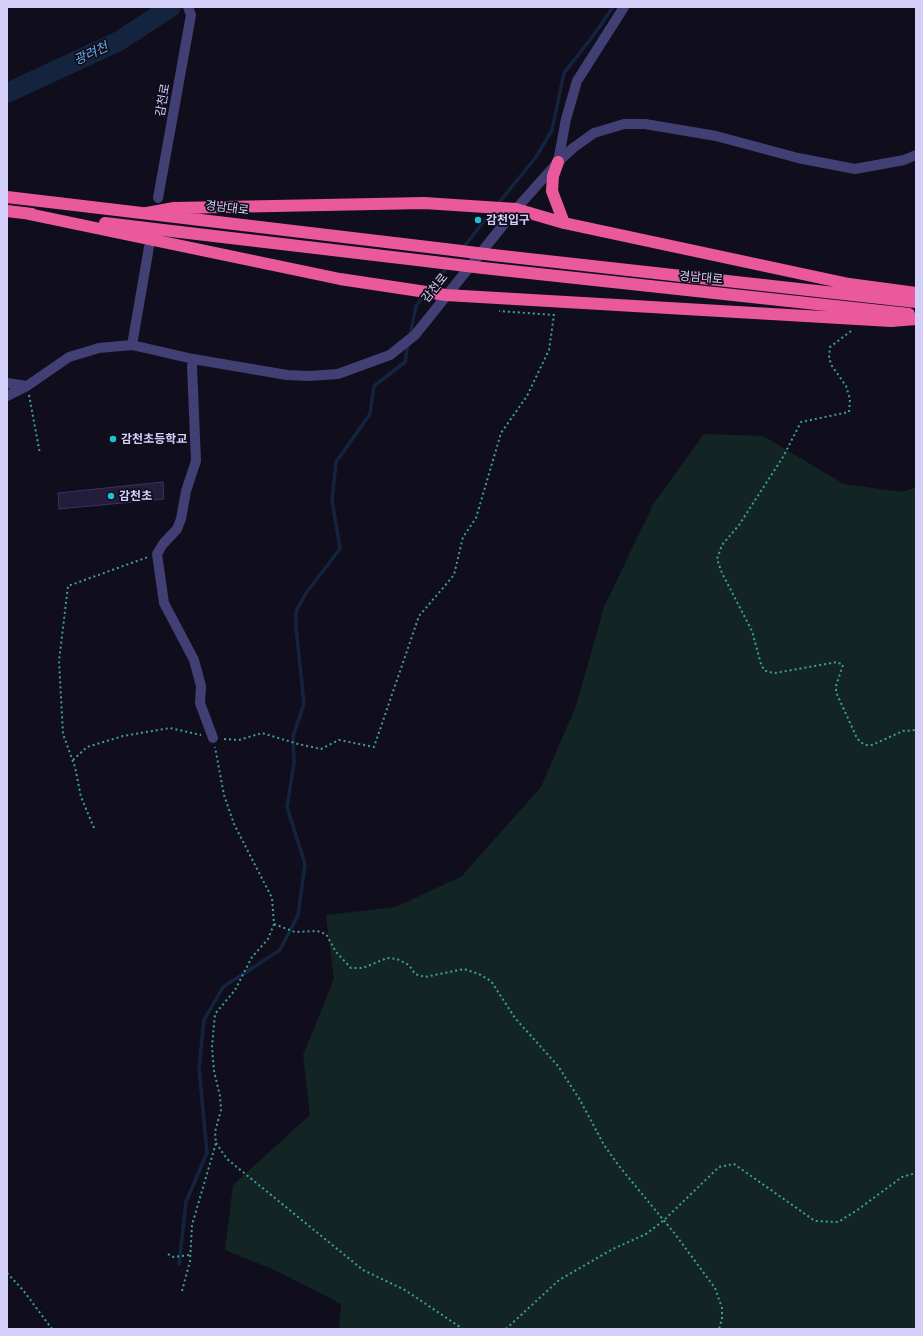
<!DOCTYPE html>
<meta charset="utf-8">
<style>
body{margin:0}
#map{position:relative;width:923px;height:1336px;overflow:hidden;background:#100e1c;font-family:Quicksand,sans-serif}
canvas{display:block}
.frame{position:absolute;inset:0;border:8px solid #d4cff9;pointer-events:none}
</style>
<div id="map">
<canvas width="923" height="1336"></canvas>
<div class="frame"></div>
</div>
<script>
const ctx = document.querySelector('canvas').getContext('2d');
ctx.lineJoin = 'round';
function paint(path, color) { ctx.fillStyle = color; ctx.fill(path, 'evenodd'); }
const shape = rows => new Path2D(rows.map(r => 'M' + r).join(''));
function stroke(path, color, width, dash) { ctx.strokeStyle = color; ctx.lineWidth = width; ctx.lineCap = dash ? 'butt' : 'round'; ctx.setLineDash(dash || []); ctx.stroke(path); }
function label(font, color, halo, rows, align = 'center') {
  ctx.font = font + ' Quicksand,"Noto Sans KR",sans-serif'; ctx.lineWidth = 3.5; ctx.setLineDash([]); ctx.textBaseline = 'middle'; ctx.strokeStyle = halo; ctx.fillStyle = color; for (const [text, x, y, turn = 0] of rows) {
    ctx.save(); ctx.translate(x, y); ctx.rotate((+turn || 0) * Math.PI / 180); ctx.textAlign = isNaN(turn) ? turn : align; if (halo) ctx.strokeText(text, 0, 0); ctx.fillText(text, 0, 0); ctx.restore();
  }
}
const green = shape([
 [704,434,763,436,844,484,902,492,916,487,916,1329,339,1329,341,1304,277,1271,225,1250,233,1185,310,1115,303,1055,334,979,326,915,396,907,462,876,541,787,576,706,604,607,654,503]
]);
const stream = shape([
 [497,205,536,157,552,130,564,73,593,36,613,7],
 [462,249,493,210],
 [429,289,448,266],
 [410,336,416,306,425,294],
 [179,1264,186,1202,207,1153,199,1068,204,1020,223,987,280,950,298,915,305,864,287,807,294,763,293,736,304,704,296,627,296,611,306,593,340,549,332,500,336,462,370,414,374,386,405,362,408,344]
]);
const river = shape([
 [7,93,119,41,171,7]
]);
const building = shape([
 [163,482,164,499,59,509,58,493,163,482]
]);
const path = shape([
 [851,331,830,347,829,358,832,366,846,386,850,399,849,412,801,422,783,457,739,525,722,545,717,559,722,573,752,631,761,664,764,670,768,672,775,673,837,662,843,665,836,686,836,692,856,736,860,742,866,745,872,745,903,731,916,730],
 [29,395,40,454],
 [224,739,239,740,262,733,298,744,321,749,339,740,374,747,419,616,454,575,463,537,476,518,501,433,527,396,549,350,554,315,499,311],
 [73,760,87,747,123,736,170,728,201,735],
 [94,828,81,797,75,767,63,734,59,661,68,586,148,557],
 [274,924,295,932,317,931,326,934,336,952,351,968,363,968,387,958,397,959,409,965,415,974,425,977,464,969,479,974,491,981,515,1018,558,1066,580,1100,604,1145,619,1166,675,1234,715,1288,722,1308,722,1319,719,1329],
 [216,1143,227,1159,363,1270,405,1290,463,1329],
 [168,1254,173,1257,190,1255],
 [7,1273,23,1290,52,1329],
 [182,1291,190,1261,192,1225,216,1143,215,1132,221,1110,220,1096,214,1071,212,1047,215,1014,235,990,252,957,268,939,274,924,272,898,234,824,224,795,215,747],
 [506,1329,559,1280,613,1249,646,1234,663,1221,719,1167,734,1164,815,1221,838,1222,856,1211,902,1177,916,1173]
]);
const minor = shape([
 [558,162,573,148,594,133,624,124,645,124,716,136,798,158,855,169,904,160,916,155],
 [158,198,191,15,188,7],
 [132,345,149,247],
 [193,359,192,367,196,461,186,491,181,519,177,529,163,544,157,554,164,603,194,660,201,686,200,703,213,738],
 [7,383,27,386],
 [7,396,27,386,69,357,99,348,132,345,193,359,287,375,309,376,338,374,390,355,415,335,516,209,558,162,566,119,577,81,624,7]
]);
const highway = shape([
 [558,162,553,176,552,191,564,223],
 [7,197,445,249],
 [7,211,32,214],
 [24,213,340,279,446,295,891,321,916,319],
 [147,213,174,208,424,203,516,209,564,223,849,284,916,293],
 [105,223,138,227],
 [180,232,434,262],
 [493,255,916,302],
 [483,268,909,314]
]);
const highwayBridge = shape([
 [138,227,180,232],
 [445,249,493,255],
 [434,262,483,268]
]);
const markers = [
 [478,220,4,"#1cc1d7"],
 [113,439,4,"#1cc1d7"],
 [111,496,4,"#1cc1d7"]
];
const streetNames = [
 ["감천로",163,100,-80],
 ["경남대로",227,208,7],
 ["경남대로",701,278,5],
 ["감천로",435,288,-51]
];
const poiNames = [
 ["감천입구",486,220],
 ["감천초등학교",121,439],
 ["감천초",119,496]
];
const waterNames = [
 ["광려천",91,54,-25]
];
paint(green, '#122524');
stroke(stream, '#14243f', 3.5);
stroke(river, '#14243f', 20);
paint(building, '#231c3a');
stroke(building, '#3c3163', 1);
stroke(path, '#3ca09b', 2, [2, 3]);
stroke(minor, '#423f75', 10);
stroke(highway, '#e9599c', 12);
stroke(highwayBridge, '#e9599c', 12);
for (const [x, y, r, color] of markers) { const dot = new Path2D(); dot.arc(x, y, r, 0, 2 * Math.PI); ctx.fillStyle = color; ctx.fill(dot); stroke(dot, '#100e1c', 1.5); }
label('12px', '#d4cff9', '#100e1c', streetNames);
label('bold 12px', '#d4cff9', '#100e1c', poiNames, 'left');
label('italic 13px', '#6aadeb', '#100e1c', waterNames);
</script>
